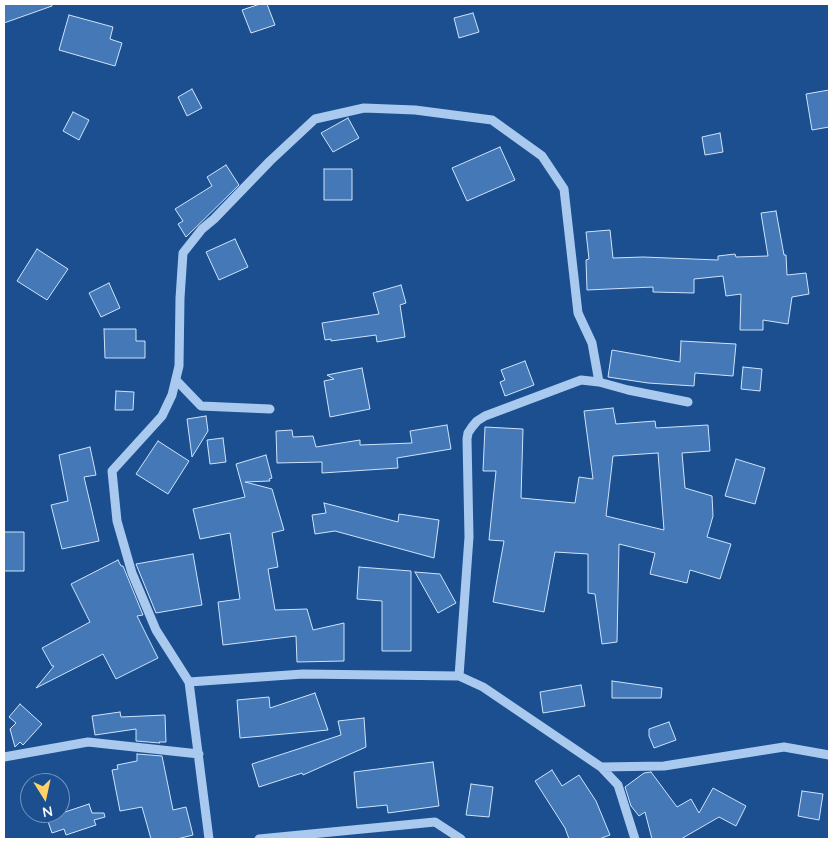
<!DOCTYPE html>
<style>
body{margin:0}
#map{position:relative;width:833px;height:843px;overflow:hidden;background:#1b4f8f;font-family:Quicksand,sans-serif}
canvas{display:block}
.frame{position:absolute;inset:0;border:5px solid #fff;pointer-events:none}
.north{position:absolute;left:20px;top:773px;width:50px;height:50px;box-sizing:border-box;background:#1b4f8f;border:1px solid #7695bc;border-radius:50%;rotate:170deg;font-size:14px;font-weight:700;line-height:20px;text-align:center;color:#fff}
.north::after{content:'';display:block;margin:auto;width:18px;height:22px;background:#ffd166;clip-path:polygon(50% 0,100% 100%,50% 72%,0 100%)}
</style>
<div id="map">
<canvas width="833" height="843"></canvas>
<div class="frame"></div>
<div class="north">N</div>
</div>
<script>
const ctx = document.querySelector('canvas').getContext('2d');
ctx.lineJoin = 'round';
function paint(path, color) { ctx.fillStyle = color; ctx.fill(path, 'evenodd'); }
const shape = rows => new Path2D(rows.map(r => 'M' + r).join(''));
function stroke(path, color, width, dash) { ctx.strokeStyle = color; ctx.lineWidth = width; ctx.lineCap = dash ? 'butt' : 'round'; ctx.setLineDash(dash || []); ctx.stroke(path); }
const building = shape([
 [4,4,52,4,52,6,4,23,4,4],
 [260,4,267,4,275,25,251,33,242,10,260,4],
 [473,13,479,32,459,38,454,18,473,13],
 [69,15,113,27,110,39,122,43,115,66,59,50,69,15],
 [192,89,202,108,187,116,178,97,192,89],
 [829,90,829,127,812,130,806,94,829,90],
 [73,112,89,120,79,140,63,131,73,112],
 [348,118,359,138,333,152,321,133,348,118],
 [720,133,723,152,705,155,702,137,720,133],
 [500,147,515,180,467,201,452,168,500,147],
 [226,165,239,185,186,237,178,224,183,221,175,209,212,186,207,177,226,165],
 [324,169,352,169,352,200,324,200,324,169],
 [776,211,784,255,786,255,787,275,806,273,809,294,792,297,788,324,763,320,763,330,740,330,741,294,726,296,723,276,694,279,694,293,653,292,653,287,587,290,586,260,589,259,586,232,610,230,613,258,643,257,718,260,718,256,735,254,736,257,768,256,761,213,776,211],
 [235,239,248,267,219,280,206,252,235,239],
 [37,249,68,269,47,300,17,281,37,249],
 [109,283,120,308,101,317,89,293,109,283],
 [401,285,406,303,400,305,405,337,377,342,376,335,331,341,331,339,325,340,322,323,379,314,373,293,401,285],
 [104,329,136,329,136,341,145,341,145,358,105,358,104,329],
 [681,341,736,344,733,376,695,373,694,386,648,383,608,377,612,350,680,362,681,341],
 [525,361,534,385,505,396,500,382,505,380,501,370,525,361],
 [743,367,762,369,760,391,741,389,743,367],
 [362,368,370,409,330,417,324,381,334,379,327,375,362,368],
 [116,391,134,392,133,410,115,410,116,391],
 [613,408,616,424,655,421,656,428,708,425,710,451,682,453,685,488,712,496,713,516,707,537,731,544,720,579,690,570,687,583,650,574,655,553,619,544,617,642,602,644,595,594,588,593,588,554,555,552,544,612,493,602,504,541,489,540,496,471,483,471,485,427,523,429,521,498,575,503,579,477,593,479,584,411,613,408],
 [658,453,664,530,606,516,613,456,658,453],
 [206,416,208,431,192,457,187,419,206,416],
 [447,425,451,449,397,458,398,468,322,473,322,462,277,463,276,431,292,430,293,437,313,436,316,447,360,440,360,445,412,443,410,431,447,425],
 [223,438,226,462,210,464,207,440,223,438],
 [158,441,189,461,168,494,136,474,158,441],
 [90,447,96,475,84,477,99,541,62,549,51,505,68,501,59,455,90,447],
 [266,455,272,478,269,479,270,481,245,482,272,489,284,530,272,533,278,567,268,569,275,610,307,609,313,630,344,623,344,661,297,662,296,636,223,645,218,602,240,599,230,533,200,539,193,509,245,497,236,464,266,455],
 [736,459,765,468,755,504,725,496,736,459],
 [324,503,398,522,399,514,439,520,434,558,335,531,315,534,312,515,326,513,324,503],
 [4,532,24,532,24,571,4,571,4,532],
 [193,554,202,605,156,613,136,564,193,554],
 [118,560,121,566,123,566,143,615,137,616,158,658,116,679,103,654,36,688,54,666,52,666,42,648,90,622,71,584,118,560],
 [359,567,411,571,411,651,382,651,382,601,357,599,359,567],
 [415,572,440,574,456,603,438,613,415,572],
 [612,681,662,688,661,698,612,698,612,681],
 [581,685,585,706,543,713,540,692,581,685],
 [315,693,328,730,240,738,237,700,269,697,270,708,315,693],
 [20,704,42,724,23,745,20,742,15,747,10,729,16,723,9,717,20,704],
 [120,712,121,717,165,715,166,742,159,742,160,743,136,741,136,729,95,735,92,716,120,712],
 [364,718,366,747,303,775,302,773,259,787,252,764,341,735,338,721,364,718],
 [669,722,676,740,654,748,649,736,649,729,669,722],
 [137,754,162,756,173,810,186,807,193,835,177,839,151,839,142,807,120,811,112,770,118,769,117,765,137,761,137,754],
 [433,762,439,806,388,813,387,805,357,808,354,772,433,762],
 [552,770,562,786,579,775,596,801,610,835,599,839,569,839,565,828,535,781,552,770],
 [651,772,677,807,691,799,699,813,713,788,746,806,736,826,719,817,681,839,652,839,645,812,639,816,631,806,625,787,644,773,651,772],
 [471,784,493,787,489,817,466,815,471,784],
 [802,791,823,794,819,820,798,816,802,791],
 [89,804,92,813,104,813,105,817,94,820,96,825,66,835,64,829,52,833,45,813,62,813,89,804]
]);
const minor = shape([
 [176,380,201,406,270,409],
 [459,676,469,537,467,439,468,433,472,427,477,421,485,416,581,380,599,382,628,390,688,402],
 [189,682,303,674,459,676,483,687,601,767,618,785,635,839],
 [4,757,88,742,199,754],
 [601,767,664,766,784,747,829,755],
 [209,839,189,682,156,630,132,573,117,521,112,471,162,416,172,395,179,366,180,298,183,253,202,229,214,219,270,161,315,119,364,108,415,110,492,120,542,156,564,189,578,313,592,343,599,382],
 [259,839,435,822,461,839]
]);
paint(building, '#4478b7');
stroke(building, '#cfe3fa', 1);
stroke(minor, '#a9c9ee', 9);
</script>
